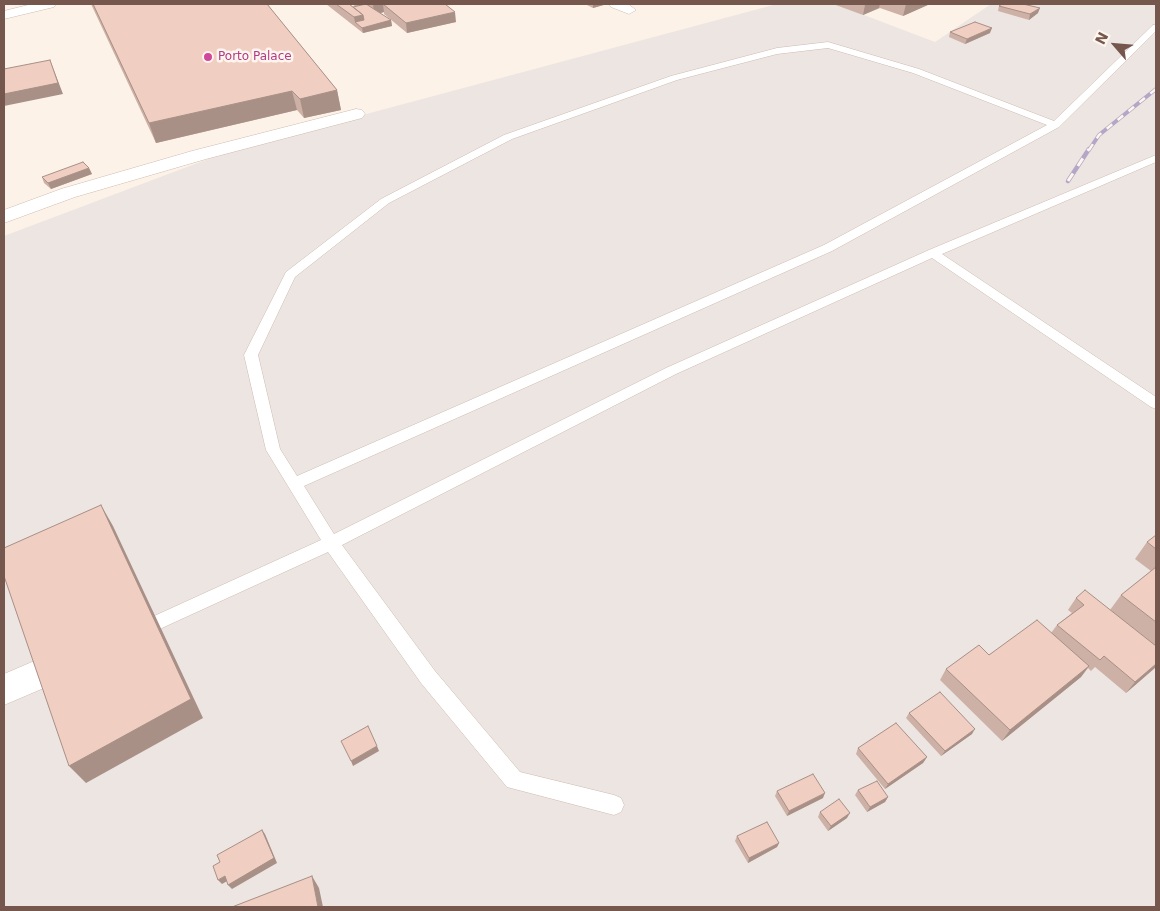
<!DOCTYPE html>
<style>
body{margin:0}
#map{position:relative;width:1160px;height:911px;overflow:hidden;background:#fcf2e8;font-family:"DejaVu Sans",sans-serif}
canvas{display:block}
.frame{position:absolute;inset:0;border:5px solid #75574d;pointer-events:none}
.north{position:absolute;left:1090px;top:20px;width:50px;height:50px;-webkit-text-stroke:4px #fef6ee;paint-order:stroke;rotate:297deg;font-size:14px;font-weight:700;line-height:20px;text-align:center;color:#75574d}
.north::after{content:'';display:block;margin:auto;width:18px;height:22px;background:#75574d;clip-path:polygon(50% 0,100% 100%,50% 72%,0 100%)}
</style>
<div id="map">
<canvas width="1160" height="911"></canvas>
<div class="frame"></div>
<div class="north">N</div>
</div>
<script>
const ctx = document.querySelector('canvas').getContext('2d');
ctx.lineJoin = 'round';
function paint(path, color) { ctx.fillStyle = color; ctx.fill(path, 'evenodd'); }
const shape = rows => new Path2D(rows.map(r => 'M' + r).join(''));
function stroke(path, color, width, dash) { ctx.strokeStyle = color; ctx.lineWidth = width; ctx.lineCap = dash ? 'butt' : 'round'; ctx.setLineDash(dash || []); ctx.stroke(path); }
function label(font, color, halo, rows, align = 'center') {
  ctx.font = font + ' "DejaVu Sans",sans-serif'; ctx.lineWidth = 5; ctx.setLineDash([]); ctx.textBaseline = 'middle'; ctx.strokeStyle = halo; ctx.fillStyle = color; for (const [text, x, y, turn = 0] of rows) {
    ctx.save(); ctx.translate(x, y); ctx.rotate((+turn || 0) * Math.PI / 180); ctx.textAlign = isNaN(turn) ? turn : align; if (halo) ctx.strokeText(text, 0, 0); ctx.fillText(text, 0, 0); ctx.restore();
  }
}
const industrial = shape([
 [777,4,835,4,935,42,991,4,1156,4,1156,907,4,907,4,236,232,150]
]);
const service = shape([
 [1153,25,1156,25,1156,31,1059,127,832,251,304,486,334,534,666,368,929,250,1156,155,1156,162,942,254,1156,397,1156,409,1151,407,932,258,676,374,342,545,435,671,520,772,614,795,621,798,624,805,621,812,614,815,507,787,421,683,328,552,164,627,158,630,152,627,149,622,152,617,321,540,266,450,244,355,286,272,381,199,504,135,671,76,777,48,828,42,919,69,1054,121,1153,25],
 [828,48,913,73,1047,125,824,245,297,476,280,449,258,355,295,277,389,203,512,139,677,80,777,54,828,48]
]);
const minor = shape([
 [32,4,56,4,54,7,4,19,4,11,32,4],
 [609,4,628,4,636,10,629,14,611,7,609,4],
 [356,109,362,110,365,114,362,118,206,159,75,197,4,223,4,210,61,189,192,151,356,109]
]);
const tertiary = shape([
 [46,656,58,660,63,671,58,682,4,705,4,674,46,656]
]);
const railFar1 = shape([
 [1089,150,1099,135,1156,89]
]);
const rail = shape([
 [1068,181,1089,149]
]);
const wall = shape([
 [91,4,267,4,337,90,341,110,304,118,297,110,156,143],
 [326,4,349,4,353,7,356,7,352,4,445,4,456,22,407,33,384,14,384,12,380,13,391,20,392,26,363,33],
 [585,4,607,4,593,8],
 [833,4,930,4,903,16,880,8,863,15],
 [999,6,1038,13,1029,20,998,11],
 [950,32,990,33,965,44,949,37],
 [89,168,92,174,51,189,44,183,42,177],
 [1156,535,1156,667,1126,693,1095,667,1091,671,1088,668,1081,677,1002,741,940,680,946,669,1051,633,1057,625,1072,613,1068,610,1076,598,1110,610,1121,595,1151,571,1135,559,1147,542],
 [909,713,972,734,941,756,906,718],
 [858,748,927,757,923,763,885,789,856,754],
 [858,790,888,797,885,802,867,812,855,795],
 [777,791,823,798,787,816,775,796],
 [820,812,847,818,828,831,818,817],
 [737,836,779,843,777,847,748,863,735,841]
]);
const shadedWall = shape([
 [373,4,419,4,383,4,384,12,374,15],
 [593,4,607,4,593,8],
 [868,4,880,4,879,8,863,15,865,5],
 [906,4,930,4,903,16],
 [1040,8,1038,13,1029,20,1030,14],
 [455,12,456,22,407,33,406,23],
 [363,15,365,25,355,22,354,17],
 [391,20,392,26,363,33,362,28],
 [992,28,990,33,965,44,967,39],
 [50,60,63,94,4,106,4,94],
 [337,90,341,110,304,118,300,99],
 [292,91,297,110,156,143,149,123],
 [89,168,92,174,51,189,48,183],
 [101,505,113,526,203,718,86,783,69,766],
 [1156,664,1156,667,1126,693,1135,682],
 [1089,666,1081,677,1002,741,1010,730],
 [975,729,972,734,941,756,945,751],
 [377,746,379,751,353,766,351,761],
 [927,757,923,763,885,789,888,784],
 [825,793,823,798,787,816,789,811],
 [888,797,885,802,867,812,870,807],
 [850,813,847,818,828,831,831,826],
 [262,830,265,834,277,863,232,889,228,885],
 [779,843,777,847,748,863,749,858],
 [225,876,229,880,222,884,218,880],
 [312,876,319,888,323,907,318,907]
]);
const building = shape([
 [93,4,267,4,337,90,300,99,292,91,149,123,93,4],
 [336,4,349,4,363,15,354,17,336,4],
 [366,4,391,20,362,28,355,22,364,20,363,15,353,7,366,4],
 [383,4,445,4,455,12,406,23,383,4],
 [1002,4,1023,4,1040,8,1030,14,999,6,1002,4],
 [975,22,992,28,967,39,950,32,975,22],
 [50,60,58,83,4,94,4,69,50,60],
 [83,162,89,168,48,183,42,177,83,162],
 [101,505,191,699,69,766,4,576,4,548,101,505],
 [1156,535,1156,549,1147,542,1156,535],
 [1156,567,1156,622,1121,595,1156,567],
 [1085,590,1156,646,1156,664,1135,682,1104,656,1100,660,1057,625,1084,605,1076,598,1085,590],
 [1037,620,1089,666,1010,730,946,669,979,645,989,655,1037,620],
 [940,692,975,729,945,751,909,713,940,692],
 [896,723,927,757,888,784,858,748,896,723],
 [368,726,377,746,351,761,341,741,368,726],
 [813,774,825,793,789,811,777,791,813,774],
 [877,781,888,797,870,807,858,790,877,781],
 [839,799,850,813,831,826,820,812,839,799],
 [767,822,779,843,749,858,737,836,767,822],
 [262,830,274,858,228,885,225,876,218,880,213,866,220,862,217,855,262,830],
 [312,876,318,907,232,907,312,876]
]);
const markers = [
 [208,57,5,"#d1479c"]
];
const farHotelnames = [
 ["Porto Palace",218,57]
];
paint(industrial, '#ede5e1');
stroke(service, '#cfbbb1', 1);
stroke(minor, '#cfbbb1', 1);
stroke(tertiary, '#cfbbb1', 1);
paint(service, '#fff');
paint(minor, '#fff');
paint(tertiary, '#fff');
stroke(railFar1, '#b4a6c6', 4);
stroke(rail, '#b4a6c6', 4.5);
stroke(railFar1, '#fef6ee', 2.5, [7]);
stroke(rail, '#fef6ee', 3, [9]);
paint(wall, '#ceb1a6');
paint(shadedWall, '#a89087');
paint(building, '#f0cec1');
stroke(building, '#a89087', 1);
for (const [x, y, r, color] of markers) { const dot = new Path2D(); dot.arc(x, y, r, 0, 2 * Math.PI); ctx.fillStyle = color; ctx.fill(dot); stroke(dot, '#fef6ee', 2); }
label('12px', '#b23c85', '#fef6ee', farHotelnames, 'left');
</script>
